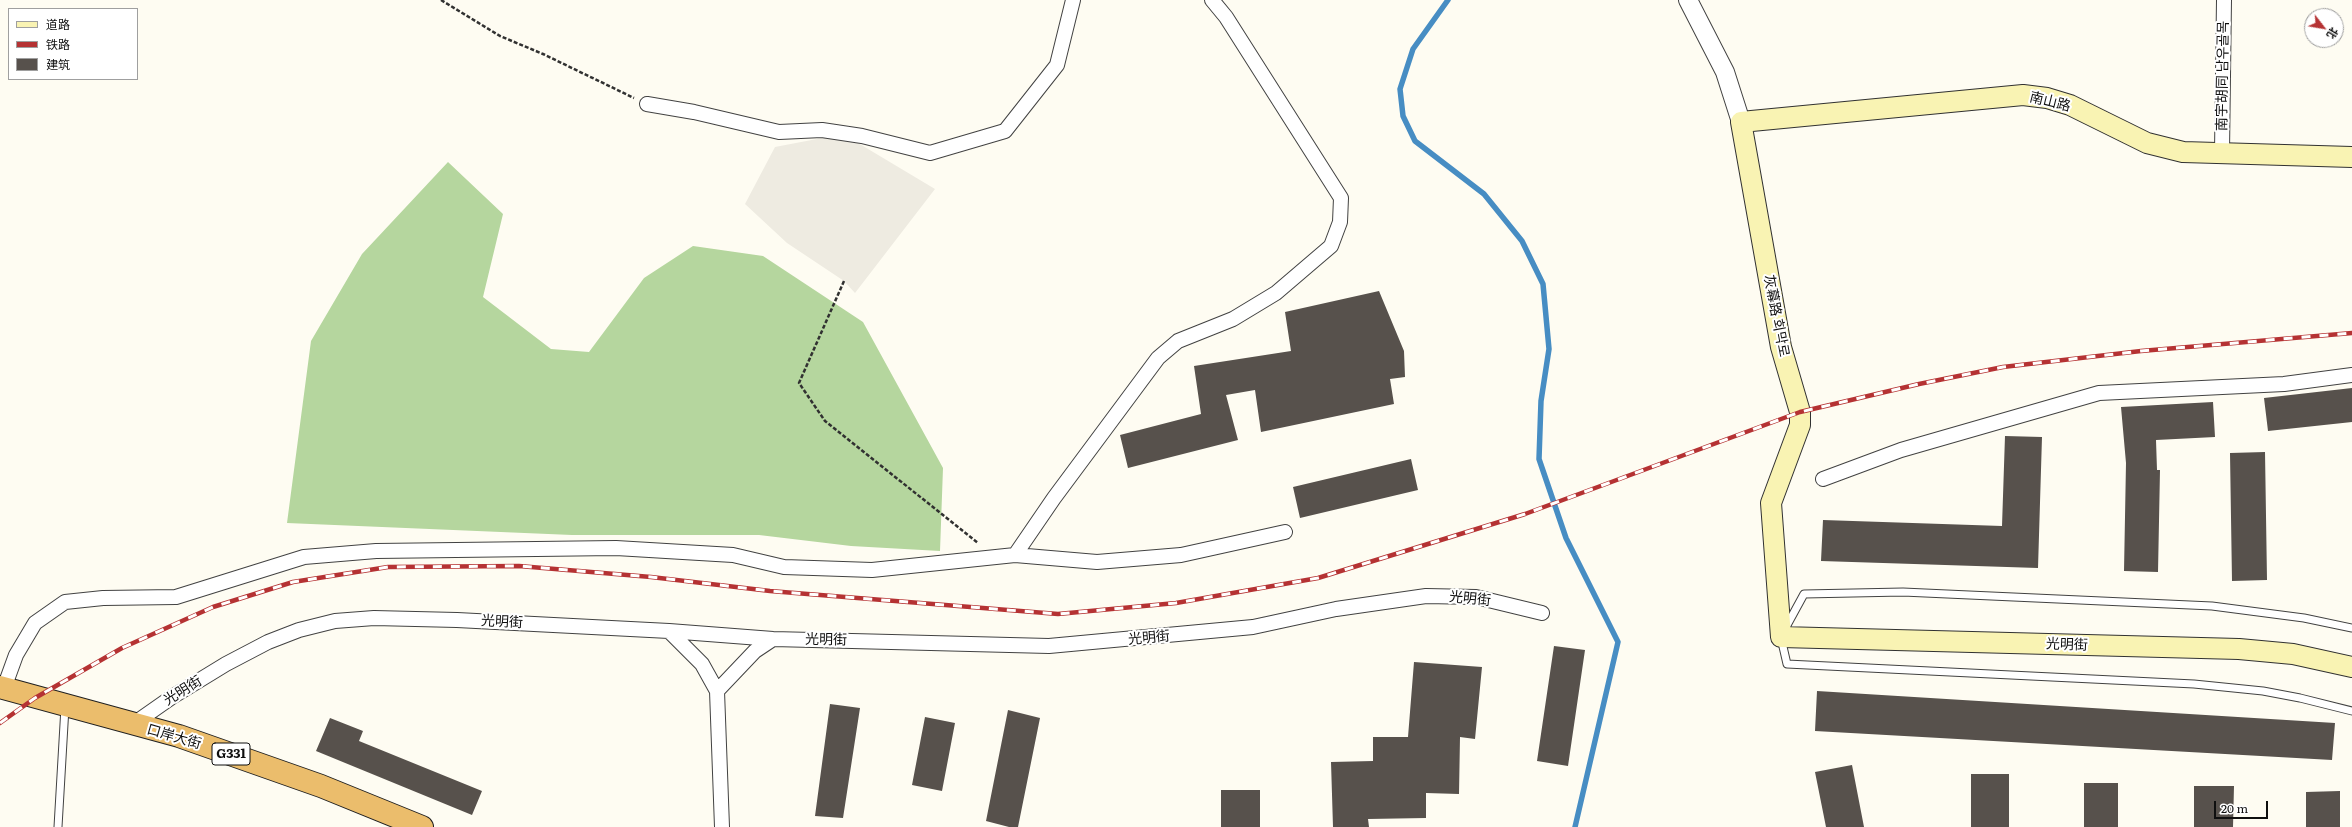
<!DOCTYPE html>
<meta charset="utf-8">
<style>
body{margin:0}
#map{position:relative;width:2352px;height:827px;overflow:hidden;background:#fefcf2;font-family:Literata,"Noto Sans SC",serif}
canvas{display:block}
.legend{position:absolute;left:8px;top:8px;width:130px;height:72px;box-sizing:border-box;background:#fff;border:1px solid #9f9f9f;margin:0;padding:5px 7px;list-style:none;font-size:12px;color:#0f0f0f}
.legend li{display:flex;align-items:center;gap:8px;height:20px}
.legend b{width:20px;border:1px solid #9f9f9f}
.north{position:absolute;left:2304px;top:8px;width:40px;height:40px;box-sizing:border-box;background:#fff;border:1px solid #9f9f9f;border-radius:50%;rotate:121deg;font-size:11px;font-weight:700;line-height:16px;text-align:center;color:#0f0f0f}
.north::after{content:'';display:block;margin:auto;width:14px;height:18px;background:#b53233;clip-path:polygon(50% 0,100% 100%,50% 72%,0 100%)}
.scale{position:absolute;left:2214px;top:801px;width:54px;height:18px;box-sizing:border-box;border:2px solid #0f0f0f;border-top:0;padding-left:5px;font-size:12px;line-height:14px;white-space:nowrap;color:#0f0f0f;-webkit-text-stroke:3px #fff;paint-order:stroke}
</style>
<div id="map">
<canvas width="2352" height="827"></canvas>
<ul class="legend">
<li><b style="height:5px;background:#f9f3b3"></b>道路</li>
<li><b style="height:5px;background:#b53233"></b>铁路</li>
<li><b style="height:11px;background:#57514c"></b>建筑</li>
</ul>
<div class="north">北</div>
<div class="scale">20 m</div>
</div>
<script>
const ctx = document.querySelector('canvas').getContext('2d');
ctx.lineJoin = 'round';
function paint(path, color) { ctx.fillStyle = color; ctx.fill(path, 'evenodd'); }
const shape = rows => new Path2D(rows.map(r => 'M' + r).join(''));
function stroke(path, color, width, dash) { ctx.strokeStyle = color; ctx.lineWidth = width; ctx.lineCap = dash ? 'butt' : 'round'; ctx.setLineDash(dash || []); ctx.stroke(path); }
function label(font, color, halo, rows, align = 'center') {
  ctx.font = font + ' Literata,"Noto Sans SC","Noto Sans KR",serif'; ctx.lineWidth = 4; ctx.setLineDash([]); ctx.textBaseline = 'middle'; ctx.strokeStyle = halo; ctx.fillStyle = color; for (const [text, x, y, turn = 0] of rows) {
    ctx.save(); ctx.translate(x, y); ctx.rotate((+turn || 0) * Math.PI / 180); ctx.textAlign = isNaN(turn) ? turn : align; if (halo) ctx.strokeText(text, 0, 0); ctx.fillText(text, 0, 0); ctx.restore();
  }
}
const forest = shape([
 [448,162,503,214,483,297,551,349,589,352,644,278,693,246,763,256,863,322,943,468,940,551,851,546,759,535,572,535,287,523,311,341,362,254]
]);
const plaza = shape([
 [843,134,935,189,855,293,844,281,787,243,745,204,775,147]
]);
const stream = shape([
 [1448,0,1413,49,1400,89,1403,116,1415,141,1484,194,1522,241,1543,284,1549,349,1541,401,1539,459,1566,538,1618,642,1575,827]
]);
const building = shape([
 [1379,291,1404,351,1405,377,1390,379,1394,404,1261,432,1255,390,1226,395,1238,440,1128,468,1120,435,1201,414,1194,366,1291,351,1285,312],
 [2352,388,2352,422,2268,431,2264,398],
 [2213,402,2215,437,2156,440,2157,470,2160,470,2158,572,2124,571,2126,463,2121,407],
 [2005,436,2042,437,2038,568,1821,561,1823,520,2002,526],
 [2265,452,2267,580,2232,581,2230,453],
 [1411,459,1418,490,1300,518,1293,487],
 [1554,646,1585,650,1568,766,1537,761],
 [1414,662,1482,667,1475,739,1460,737,1459,794,1426,793,1426,818,1368,819,1369,827,1333,827,1331,762,1373,761,1373,737,1408,737],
 [1817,691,2335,723,2332,760,1815,731],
 [830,704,860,708,843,818,815,816],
 [1008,710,1040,718,1018,827,1009,827,986,821],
 [925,717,955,723,942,791,912,785],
 [330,718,363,731,359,741,482,791,472,815,316,751],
 [1852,765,1864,827,1826,827,1815,772],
 [1971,774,2009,774,2009,827,1971,827],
 [2084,783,2118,783,2118,827,2084,827],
 [2194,786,2234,786,2233,827,2194,827],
 [1221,790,1260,790,1260,827,1221,827],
 [2340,791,2340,827,2306,827,2306,792]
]);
const path = shape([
 [441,0,500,36,543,54,634,98],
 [844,281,799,383,825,421,978,543]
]);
const service = shape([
 [1786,627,1804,594,1903,592,2212,606,2304,618,2352,628],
 [1781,638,1787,664,2194,684,2263,691,2300,698,2352,711],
 [58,827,65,707]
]);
const minor = shape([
 [647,104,694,112,779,132,822,130,862,136,930,153,1005,131,1057,65,1073,0],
 [2222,152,2224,0],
 [1823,479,1901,450,2099,393,2284,384,2352,375],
 [1015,555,1054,498,1158,358,1178,341,1233,319,1276,293,1331,246,1340,222,1341,198,1226,17,1212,0],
 [669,631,702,664,717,691,722,827],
 [4,688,16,655,35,623,65,602,103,598,176,597,304,557,376,551,616,548,733,555,784,567,872,570,1015,555,1097,562,1181,555,1285,532],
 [717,691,755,651,773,639],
 [132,725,172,697,226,664,268,642,299,630,335,621,374,618,457,620,669,631,773,639,1049,646,1253,627,1336,609,1426,596,1476,597,1542,613]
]);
const tertiary = shape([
 [1688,0,1725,72,1741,122]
]);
const secondary = shape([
 [2352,157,2183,152,2147,143,2070,105,2047,98,2023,95,1741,122,1781,347,1800,412,1800,425,1771,503,1781,637,2239,649,2293,654,2352,667]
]);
const trunk = shape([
 [0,687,179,736,321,786,422,827]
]);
const rail = shape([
 [0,723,35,698,122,648,213,607,293,582,388,567,519,566,651,577,770,591,1058,614,1176,603,1318,578,1525,514,1800,412,1919,384,2003,367,2141,351,2352,333]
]);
const shields = [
 [231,754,38]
];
const shieldNames = [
 ["G331",231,754]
];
const streetNames = [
 ["南宇胡同 남우골목",2223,76,-89],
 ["南山路",2050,102,14],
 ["灰幕路 회막로",1776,316,79],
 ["光明街",1470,599,6],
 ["光明街",502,622,3],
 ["光明街",1149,638,-5],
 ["光明街",826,640,1],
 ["光明街",2067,645,2],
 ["光明街",183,691,-32],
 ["口岸大街",174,737,16]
];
paint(forest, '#b5d69e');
paint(plaza, '#eeebe1');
stroke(stream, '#478dc3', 5.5);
paint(building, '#57514c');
stroke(service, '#424242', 9);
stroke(minor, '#424242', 16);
stroke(tertiary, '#424242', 20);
stroke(secondary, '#313131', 22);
stroke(trunk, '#202020', 24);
stroke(path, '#313131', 2.5, [4, 2]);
stroke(service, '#fff', 7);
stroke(minor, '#fff', 14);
stroke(tertiary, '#fff', 18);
stroke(secondary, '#f9f3b3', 20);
stroke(trunk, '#ebbd6c', 22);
stroke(rail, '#b53233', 4.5);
stroke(rail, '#fff', 3, [9]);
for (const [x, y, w] of shields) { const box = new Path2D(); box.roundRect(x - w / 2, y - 11, w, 22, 3); ctx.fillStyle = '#fff'; ctx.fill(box); stroke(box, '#0f0f0f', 1); }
label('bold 13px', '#0f0f0f', null, shieldNames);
label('14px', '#0f0f0f', '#fff', streetNames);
</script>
